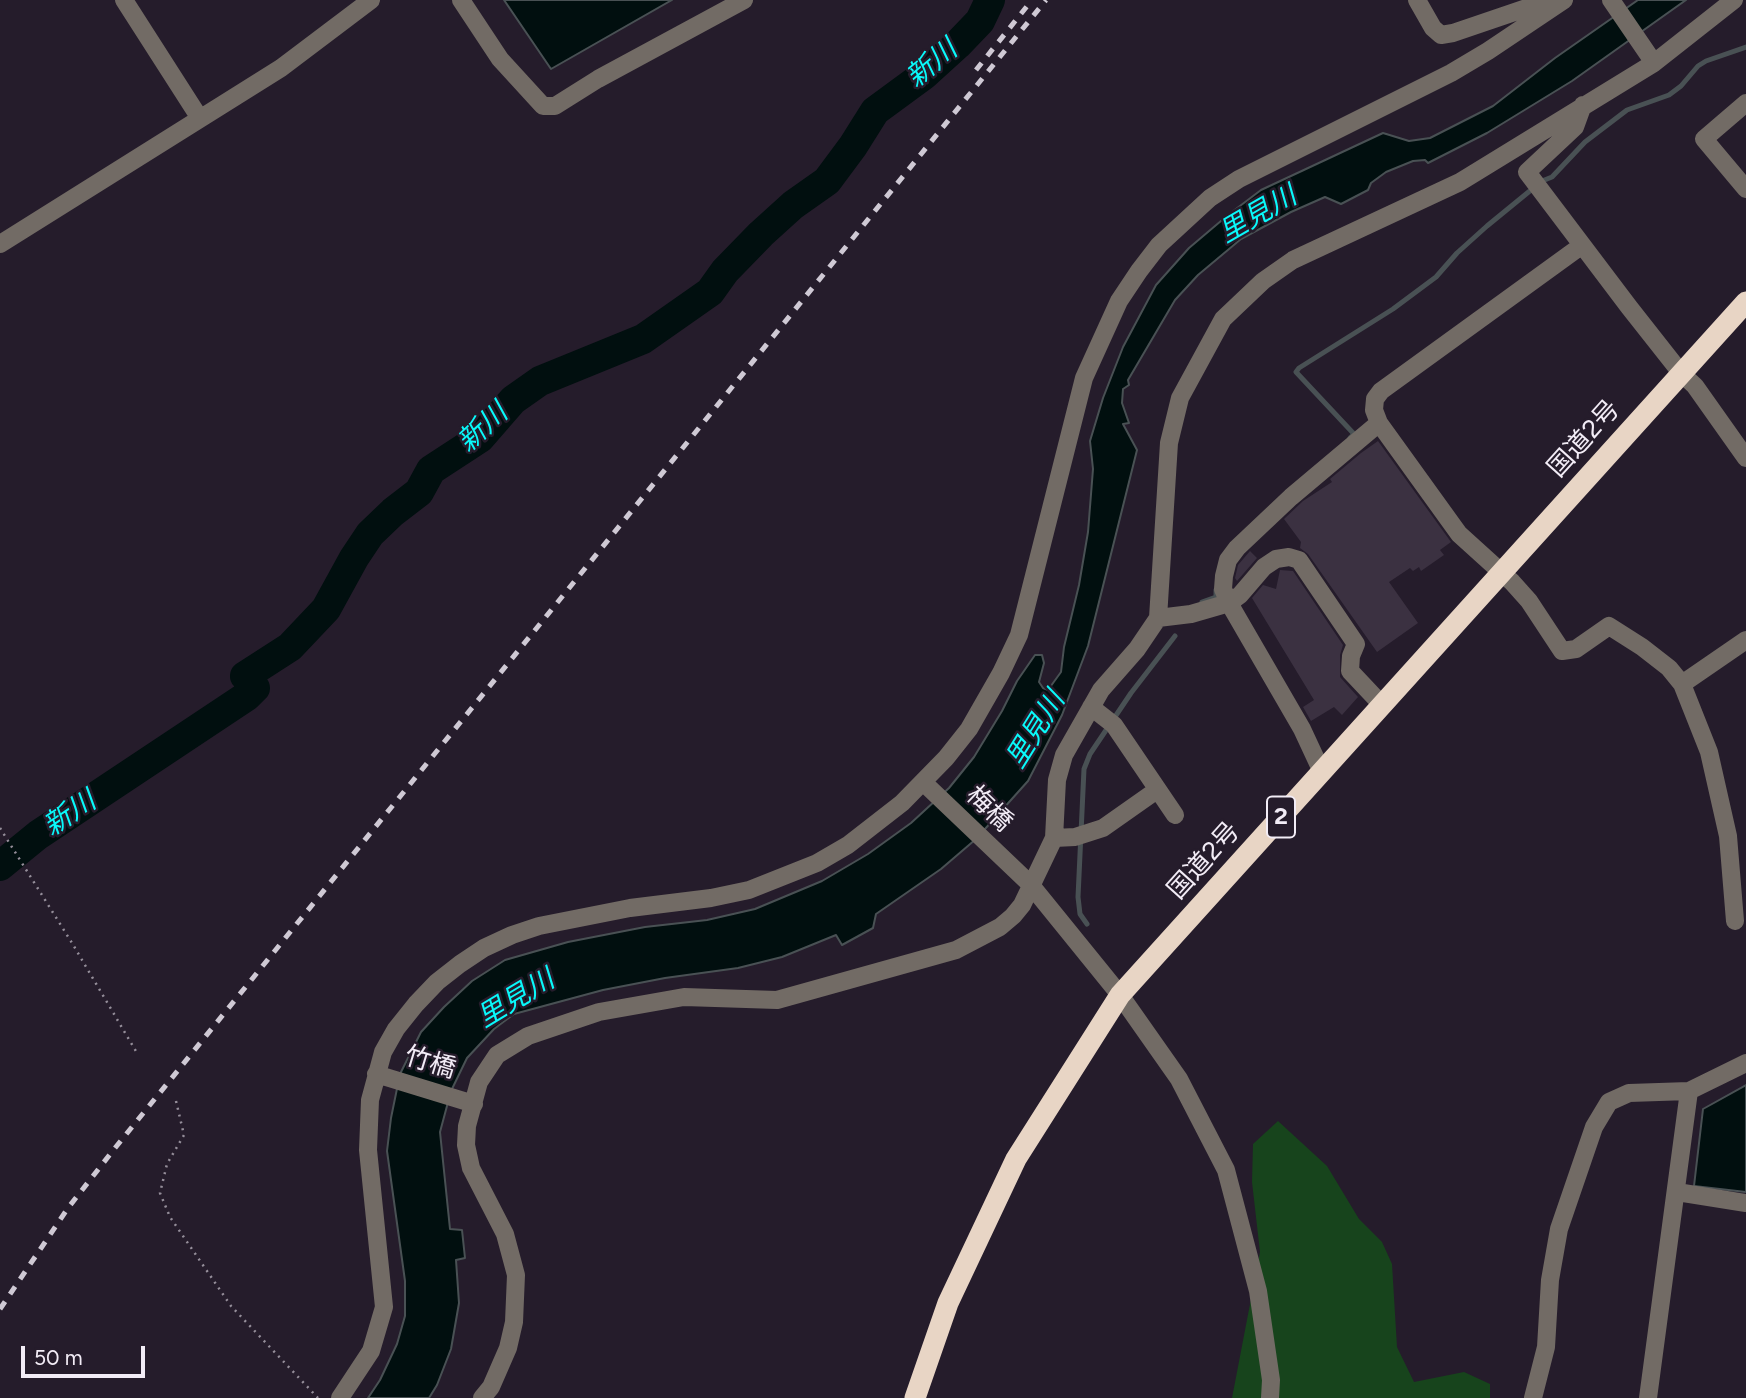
<!DOCTYPE html>
<meta charset="utf-8">
<style>
body{margin:0}
#map{position:relative;width:1746px;height:1398px;overflow:hidden;background:#251c2b;font-family:Figtree,sans-serif}
canvas{display:block}
.scale{position:absolute;left:21px;top:1346px;width:124px;height:32px;box-sizing:border-box;border:4px solid #f2ecf6;border-top:0;padding-left:9px;font-size:21px;line-height:24px;white-space:nowrap;color:#f2ecf6;-webkit-text-stroke:5px #251c2b;paint-order:stroke}
</style>
<div id="map">
<canvas width="1746" height="1398"></canvas>
<div class="scale">50 m</div>
</div>
<script>
const ctx = document.querySelector('canvas').getContext('2d');
ctx.lineJoin = 'round';
function paint(path, color) { ctx.fillStyle = color; ctx.fill(path, 'evenodd'); }
const shape = rows => new Path2D(rows.map(r => 'M' + r).join(''));
function stroke(path, color, width, dash) { ctx.strokeStyle = color; ctx.lineWidth = width; ctx.lineCap = dash ? 'butt' : 'round'; ctx.setLineDash(dash || []); ctx.stroke(path); }
function label(font, color, halo, rows, align = 'center') {
  ctx.font = font + ' Figtree,"Noto Sans JP",sans-serif'; ctx.lineWidth = 5; ctx.setLineDash([]); ctx.textBaseline = 'middle'; ctx.strokeStyle = halo; ctx.fillStyle = color; for (const [text, x, y, turn = 0] of rows) {
    ctx.save(); ctx.translate(x, y); ctx.rotate((+turn || 0) * Math.PI / 180); ctx.textAlign = isNaN(turn) ? turn : align; if (halo) ctx.strokeText(text, 0, 0); ctx.fillText(text, 0, 0); ctx.restore();
  }
}
const green = shape([
 [1278,1121,1327,1166,1359,1219,1382,1242,1392,1264,1397,1347,1414,1382,1464,1372,1490,1384,1490,1398,1232,1398,1260,1252,1252,1182,1253,1144]
]);
const water = shape([
 [504,0,672,0,551,69,504,0],
 [1638,0,1686,0,1572,81,1487,133,1428,163,1425,160,1413,161,1386,172,1371,183,1368,190,1341,204,1325,197,1291,212,1241,239,1198,275,1175,300,1128,380,1129,385,1123,389,1122,403,1129,423,1123,424,1137,450,1088,646,1062,715,1028,781,976,839,941,869,876,914,873,928,842,945,836,935,782,957,738,968,665,978,603,990,514,1014,494,1029,467,1058,451,1091,440,1132,450,1229,462,1230,465,1258,456,1260,459,1303,451,1349,437,1385,429,1398,368,1398,380,1380,397,1344,405,1316,405,1281,387,1151,391,1118,400,1074,421,1032,444,1007,472,981,505,960,568,942,645,927,707,920,755,909,822,881,868,854,911,823,949,788,974,757,1002,711,1017,681,1035,655,1042,655,1044,663,1039,682,1043,688,1048,690,1061,672,1064,647,1079,585,1088,532,1093,469,1090,441,1103,398,1123,347,1156,285,1189,248,1228,215,1261,190,1383,133,1409,141,1430,138,1493,106,1555,58,1638,0],
 [1746,1085,1746,1192,1694,1186,1703,1109,1746,1085]
]);
const stream = shape([
 [1350,438,1354,434,1296,372,1299,368,1393,309,1436,277,1457,253,1487,226,1542,181,1552,177,1585,142,1627,110,1669,95,1681,86,1698,66,1706,61,1746,47],
 [1202,602,1216,597,1216,590],
 [1087,924,1080,914,1078,897,1084,769,1090,754,1131,693,1175,636]
]);
const river = shape([
 [0,866,38,835,247,696,255,688,245,676,290,647,326,609,354,558,370,534,393,512,419,492,431,470,480,438,513,400,540,381,643,339,710,292,725,271,761,234,793,205,827,181,853,146,875,111,924,75,957,45,980,21,990,0]
]);
const building = shape([
 [1378,441,1451,542,1440,550,1444,555,1421,571,1419,567,1413,571,1410,568,1389,582,1418,623,1377,652,1308,554,1300,548,1301,542,1284,519,1303,501,1332,482,1330,479,1361,453],
 [1250,551,1257,558,1237,581,1235,578,1238,565],
 [1280,570,1293,571,1343,645,1340,655,1340,677,1358,697,1342,715,1334,707,1311,721,1303,707,1314,700,1252,598,1263,585,1276,589]
]);
const path = shape([
 [0,828,72,943,137,1053],
 [176,1101,184,1135,167,1164,160,1193,170,1217,231,1306,318,1398]
]);
const minor = shape([
 [124,0,199,117],
 [461,0,500,59,543,106,555,106,598,79,744,0],
 [1417,0,1433,28,1441,35,1453,33,1550,0],
 [1611,0,1654,63],
 [1746,103,1704,139,1746,189],
 [1583,105,1575,127,1527,172,1629,307,1681,373,1695,386,1746,458],
 [0,244,281,68,371,0],
 [1581,246,1381,391,1375,399,1374,410,1379,423,1459,534,1512,582,1529,601,1562,651,1576,649,1609,626,1642,647,1669,668,1682,684,1709,752,1728,836,1735,921],
 [1158,618,1191,614,1229,603,1223,589,1224,576,1228,560,1237,548,1291,497,1379,423],
 [1682,684,1746,640],
 [1091,707,1114,725,1175,815],
 [1322,772,1302,729,1229,603,1240,595,1264,567,1276,559,1289,557,1299,560,1356,644,1351,656,1350,671,1382,705],
 [923,782,1030,884,1120,995,1179,1079,1226,1170,1258,1291,1271,1380,1270,1398],
 [1054,838,1075,837,1103,828,1157,790],
 [376,1074,474,1104],
 [1677,1192,1746,1203],
 [340,1398,371,1351,384,1307,368,1150,370,1100,383,1052,396,1029,416,1004,437,982,460,964,484,948,512,935,539,926,630,908,711,898,749,890,817,863,848,845,902,803,946,758,969,729,1001,673,1019,635,1084,378,1119,301,1139,271,1159,245,1210,198,1239,179,1451,73,1488,51,1564,0],
 [482,1398,491,1387,508,1348,514,1322,516,1275,505,1234,471,1168,466,1145,467,1126,479,1082,497,1055,528,1036,599,1012,684,997,777,1000,956,950,1000,927,1013,916,1022,905,1054,838,1057,780,1064,755,1101,690,1137,649,1158,618,1169,443,1180,398,1223,319,1263,281,1293,260,1460,182,1654,63,1734,0],
 [1533,1398,1546,1347,1550,1280,1559,1229,1594,1127,1609,1102,1629,1093,1689,1091,1746,1063],
 [1648,1398,1689,1091]
]);
const highway = shape([
 [915,1398,948,1303,1016,1159,1120,995,1746,302]
]);
const rail = shape([
 [976,70,1032,0],
 [0,1309,68,1208,115,1148,1046,0]
]);
const shields = [
 [1281,817,28]
];
const shieldNames = [
 ["2",1281,817]
];
const streetNames = [
 ["国道2号",1584,439,-48],
 ["梅橋",989,809,44],
 ["国道2号",1204,861,-48],
 ["竹橋",430,1063,17]
];
const waterNames = [
 ["新川",932,64,-40],
 ["里見川",1258,215,-30],
 ["新川",483,428,-43],
 ["里見川",1036,730,-58],
 ["新川",70,814,-34],
 ["里見川",516,999,-31]
];
paint(green, '#17441c');
paint(water, '#010f0f');
stroke(water, '#495154', 2);
stroke(stream, '#495154', 5);
stroke(river, '#010f0f', 30);
paint(building, '#3b3141');
stroke(path, '#958e9a', 2.5, [2, 5]);
stroke(minor, '#726b65', 18);
stroke(highway, '#e8d5c5', 21);
stroke(rail, '#cfc9d4', 5, [9, 9]);
for (const [x, y, w] of shields) { const box = new Path2D(); box.roundRect(x - w / 2, y - 20.5, w, 41, 5); ctx.fillStyle = '#251c2b'; ctx.fill(box); stroke(box, '#f2ecf6', 2); }
label('bold 24px', '#f2ecf6', null, shieldNames);
label('26px', '#f2ecf6', '#251c2b', streetNames);
label('italic 28px', '#09f9fa', '#251c2b', waterNames);
</script>
